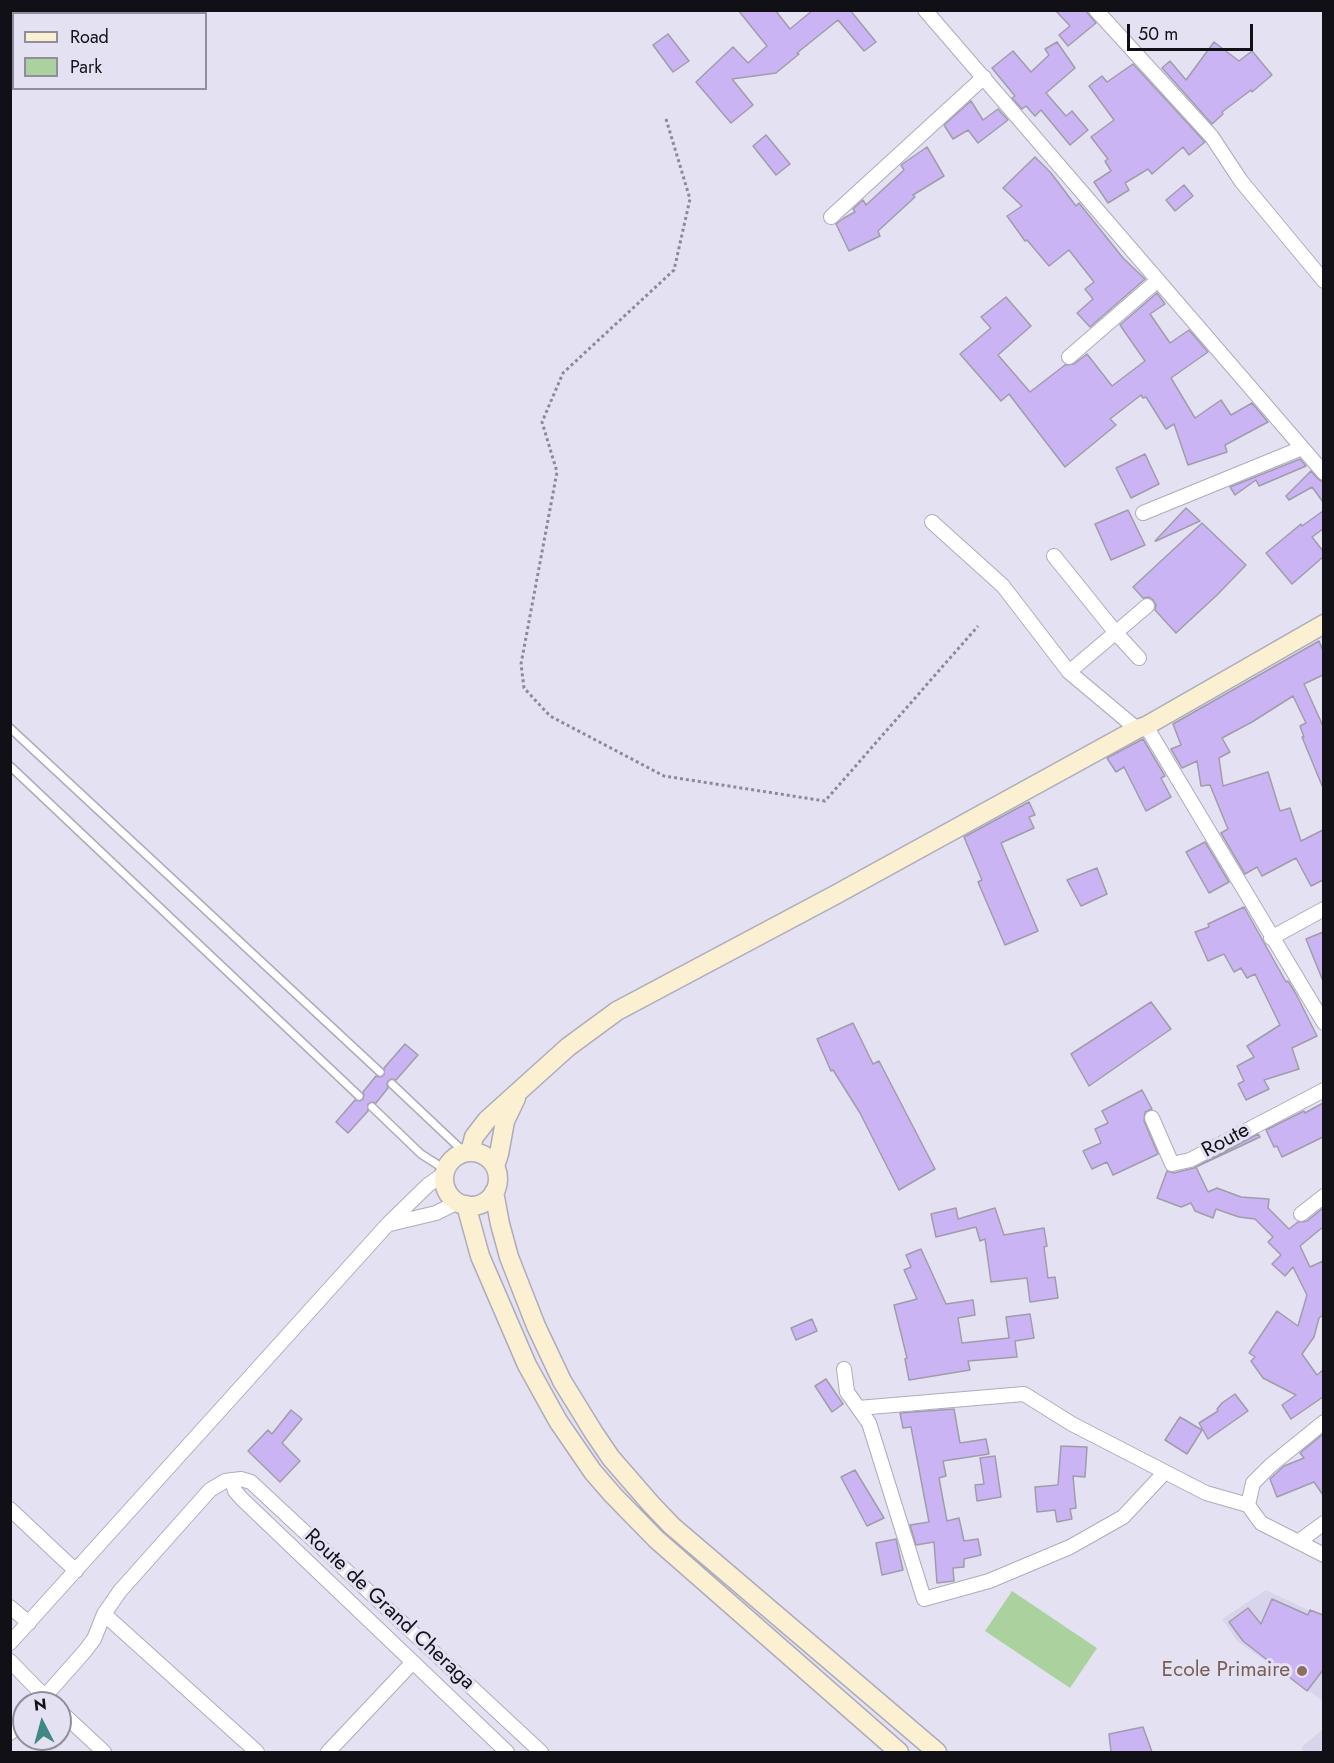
<!DOCTYPE html>
<style>
body{margin:0}
#map{position:relative;width:1334px;height:1763px;overflow:hidden;background:#e4e2f2;font-family:Jost,sans-serif}
canvas{display:block}
.frame{position:absolute;inset:0;border:12px solid #111016;pointer-events:none}
.legend{position:absolute;left:12px;top:12px;width:195px;height:78px;box-sizing:border-box;background:#e4e2f2;border:2px solid #908e9a;margin:0;padding:8px 10px;list-style:none;font-size:18px;color:#111016}
.legend li{display:flex;align-items:center;gap:12px;height:30px}
.legend b{width:30px;border:2px solid #908e9a}
.north{position:absolute;left:12px;top:1691px;width:60px;height:60px;box-sizing:border-box;background:#e4e2f2;border:2px solid #908e9a;border-radius:50%;rotate:354deg;font-size:16px;font-weight:700;line-height:24px;text-align:center;color:#111016}
.north::after{content:'';display:block;margin:auto;width:21px;height:27px;background:#408885;clip-path:polygon(50% 0,100% 100%,50% 72%,0 100%)}
.scale{position:absolute;left:1127px;top:24px;width:126px;height:27px;box-sizing:border-box;border:3px solid #111016;border-top:0;padding-left:8px;font-size:18px;line-height:21px;white-space:nowrap;color:#111016;-webkit-text-stroke:4px #e4e2f2;paint-order:stroke}
</style>
<div id="map">
<canvas width="1334" height="1763"></canvas>
<div class="frame"></div>
<ul class="legend">
<li><b style="height:8px;background:#fcf0d3"></b>Road</li>
<li><b style="height:16px;background:#abd29e"></b>Park</li>
</ul>
<div class="north">N</div>
<div class="scale">50 m</div>
</div>
<script>
const ctx = document.querySelector('canvas').getContext('2d');
ctx.lineJoin = 'round';
function paint(path, color) { ctx.fillStyle = color; ctx.fill(path, 'evenodd'); }
const shape = rows => new Path2D(rows.map(r => 'M' + r).join(''));
function stroke(path, color, width, dash) { ctx.strokeStyle = color; ctx.lineWidth = width; ctx.lineCap = dash ? 'butt' : 'round'; ctx.setLineDash(dash || []); ctx.stroke(path); }
function label(font, color, halo, rows, align = 'center') {
  ctx.font = font + ' Jost,sans-serif'; ctx.lineWidth = 6; ctx.setLineDash([]); ctx.textBaseline = 'middle'; ctx.strokeStyle = halo; ctx.fillStyle = color; for (const [text, x, y, turn = 0] of rows) {
    ctx.save(); ctx.translate(x, y); ctx.rotate((+turn || 0) * Math.PI / 180); ctx.textAlign = isNaN(turn) ? turn : align; if (halo) ctx.strokeText(text, 0, 0); ctx.fillText(text, 0, 0); ctx.restore();
  }
}
const built = shape([
 [1266,1590,1323,1617,1323,1701,1237,1641,1222,1619],
 [1323,1729,1323,1752,1302,1752,1302,1747]
]);
const green = shape([
 [1012,1591,1097,1648,1070,1688,985,1631]
]);
const building = shape([
 [738,10,775,10,790,29,813,10,850,10,876,42,864,51,838,20,797,53,799,54,776,73,732,79,753,105,731,123,696,82,733,47,748,63,767,46,738,10],
 [1055,10,1085,10,1096,23,1068,46,1059,35,1070,26,1055,10],
 [668,34,689,61,673,72,653,45,668,34],
 [1057,42,1075,68,1046,93,1066,116,1072,111,1088,130,1070,145,1041,110,1035,116,1026,106,1022,109,1012,98,1015,96,992,68,1013,51,1031,72,1049,55,1045,49,1057,42],
 [1214,42,1239,61,1252,51,1272,75,1252,92,1251,90,1222,112,1223,114,1212,124,1162,68,1170,61,1186,80,1214,42],
 [1133,64,1205,142,1189,155,1183,147,1152,174,1148,169,1125,183,1129,190,1108,203,1094,182,1111,171,1105,161,1108,159,1091,137,1114,120,1089,86,1102,76,1107,82,1133,64],
 [971,101,983,120,998,109,1008,120,978,143,968,130,953,139,944,125,971,101],
 [766,135,790,164,776,175,753,146,766,135],
 [927,147,944,176,913,195,915,197,878,231,880,236,849,251,836,224,844,218,855,212,853,209,863,200,866,205,904,170,901,165,927,147],
 [1035,157,1051,173,1076,206,1079,203,1123,258,1145,279,1090,327,1077,313,1093,299,1085,289,1094,282,1069,250,1049,266,1027,240,1025,241,1007,216,1022,206,1003,188,1035,157],
 [1184,185,1193,196,1175,211,1166,200,1184,185],
 [1157,293,1165,304,1150,314,1170,343,1189,330,1208,352,1171,378,1195,418,1221,400,1231,415,1252,403,1268,422,1225,445,1227,452,1188,465,1174,424,1166,429,1146,397,1143,398,1141,395,1110,419,1116,425,1065,467,1009,394,1001,401,960,354,991,328,981,317,1006,297,1031,326,998,355,1030,392,1065,365,1074,364,1087,354,1112,386,1145,361,1120,325,1157,293],
 [1145,454,1159,484,1131,498,1116,468,1145,454],
 [1300,459,1306,466,1259,486,1256,480,1235,495,1230,487,1300,459],
 [1311,471,1318,479,1323,482,1323,502,1312,487,1289,500,1286,496,1311,471],
 [1186,508,1200,521,1156,541,1155,541,1186,508],
 [1128,510,1145,545,1111,560,1095,524,1128,510],
 [1323,511,1323,529,1312,537,1323,551,1323,557,1292,584,1266,553,1301,524,1302,526,1323,511],
 [1202,523,1246,565,1217,595,1176,633,1155,610,1156,605,1153,600,1149,597,1143,598,1133,587,1202,523],
 [1319,641,1323,651,1323,675,1304,684,1323,726,1323,788,1302,737,1304,737,1300,726,1306,723,1293,696,1252,722,1222,738,1230,752,1219,758,1223,786,1268,772,1280,811,1290,808,1301,841,1323,830,1323,880,1311,886,1296,858,1262,876,1257,867,1245,874,1221,833,1228,829,1210,785,1201,786,1197,761,1182,768,1171,749,1181,745,1173,724,1319,641],
 [1143,739,1165,776,1161,778,1171,797,1146,811,1124,767,1116,772,1107,758,1143,739],
 [1029,802,1035,815,1029,817,1034,828,1001,843,1038,931,1005,945,978,882,982,880,964,837,1029,802],
 [1205,842,1229,882,1209,893,1186,852,1205,842],
 [1097,868,1107,894,1081,906,1067,880,1097,868],
 [1244,907,1286,982,1288,981,1296,994,1317,1036,1292,1048,1299,1069,1264,1080,1269,1089,1246,1100,1238,1084,1244,1081,1237,1066,1254,1057,1247,1046,1280,1025,1255,974,1247,978,1241,968,1234,972,1224,954,1208,961,1195,932,1209,927,1208,924,1244,907],
 [1323,932,1323,981,1306,939,1323,932],
 [1151,1002,1171,1029,1089,1086,1071,1054,1151,1002],
 [853,1023,873,1064,879,1061,935,1169,899,1190,860,1113,833,1070,831,1071,817,1039,853,1023],
 [405,1044,418,1055,396,1080,391,1079,388,1081,387,1085,388,1088,376,1103,371,1102,368,1104,368,1111,348,1133,336,1122,355,1100,360,1101,363,1099,364,1095,363,1092,376,1076,381,1077,384,1075,384,1068,405,1044],
 [1142,1090,1152,1109,1145,1112,1144,1121,1158,1154,1113,1175,1107,1162,1092,1169,1083,1151,1101,1143,1095,1129,1108,1123,1102,1111,1142,1090],
 [1323,1103,1323,1137,1282,1157,1277,1146,1274,1147,1266,1130,1304,1111,1305,1113,1323,1103],
 [1258,1134,1260,1137,1196,1167,1208,1192,1217,1188,1241,1197,1269,1199,1268,1208,1289,1229,1298,1222,1307,1221,1323,1208,1323,1227,1300,1246,1310,1267,1323,1261,1323,1315,1319,1318,1314,1337,1302,1354,1317,1375,1323,1370,1323,1397,1291,1419,1282,1405,1296,1395,1263,1378,1251,1361,1255,1357,1249,1353,1277,1311,1298,1326,1307,1295,1293,1267,1285,1276,1272,1264,1281,1255,1268,1242,1273,1237,1255,1219,1239,1217,1216,1209,1213,1218,1195,1211,1191,1203,1181,1207,1157,1198,1167,1171,1174,1173,1194,1168,1258,1134],
 [956,1208,958,1219,995,1208,1004,1235,1044,1228,1047,1246,1044,1247,1048,1278,1055,1277,1058,1298,1030,1302,1027,1278,991,1282,985,1239,980,1241,976,1227,936,1237,931,1214,956,1208],
 [921,1249,946,1304,973,1300,975,1315,958,1318,962,1343,1009,1338,1006,1317,1030,1314,1034,1338,1015,1341,1017,1357,968,1361,970,1370,909,1380,905,1359,907,1358,894,1305,917,1299,904,1270,911,1267,906,1255,921,1249],
 [812,1319,817,1331,796,1340,791,1328,812,1319],
 [826,1379,843,1404,832,1412,815,1386,826,1379],
 [1235,1394,1248,1411,1208,1439,1199,1423,1218,1411,1217,1409,1222,1403,1235,1394],
 [954,1409,960,1443,986,1439,989,1454,943,1461,946,1476,939,1478,947,1521,959,1518,964,1541,978,1539,981,1555,964,1559,964,1567,953,1568,954,1581,937,1583,934,1542,916,1545,910,1525,929,1522,911,1427,903,1428,900,1413,954,1409],
 [291,1410,302,1419,282,1443,300,1461,280,1482,248,1451,268,1430,272,1434,291,1410],
 [1180,1417,1202,1430,1187,1454,1165,1440,1180,1417],
 [1323,1434,1323,1495,1314,1482,1277,1497,1270,1479,1284,1466,1304,1458,1300,1453,1323,1434],
 [1061,1446,1087,1447,1085,1477,1073,1476,1076,1508,1070,1509,1072,1519,1057,1522,1055,1510,1037,1512,1035,1487,1058,1485,1061,1446],
 [995,1456,1001,1497,977,1501,975,1485,984,1484,980,1458,995,1456],
 [855,1470,884,1518,867,1526,841,1477,855,1470],
 [896,1539,903,1570,882,1575,876,1543,896,1539],
 [1272,1599,1308,1615,1310,1610,1323,1615,1323,1670,1307,1691,1243,1641,1229,1622,1248,1608,1261,1624,1272,1599],
 [1143,1727,1152,1752,1111,1752,1109,1734,1143,1727]
]);
const path = shape([
 [666,119,690,199,674,270,563,373,542,422,557,472,521,664,524,688,550,716,664,776,825,801,978,626]
]);
const lane = shape([
 [10,728,380,1072],
 [10,766,359,1096],
 [392,1084,465,1153],
 [372,1107,421,1154,446,1170]
]);
const street = shape([
 [925,10,1324,473],
 [1096,10,1212,137,1241,181,1324,281],
 [831,217,984,77],
 [1069,357,1158,280],
 [1143,513,1302,448],
 [932,522,1003,586,1069,672,1137,729],
 [1054,556,1116,633,1139,658],
 [1069,672,1147,606],
 [1146,726,1324,1023],
 [1271,938,1324,909],
 [1152,1118,1172,1164,1190,1160,1324,1090],
 [1301,1214,1324,1196],
 [390,1224,436,1213,458,1202],
 [844,1369,847,1392,869,1423,924,1599,989,1581,1070,1547,1123,1517,1165,1472],
 [858,1408,1024,1394,1072,1424,1206,1493,1248,1505],
 [1324,1422,1271,1465,1253,1483,1248,1505,1261,1523,1324,1555],
 [232,1480,235,1491,242,1499,507,1752],
 [10,1509,76,1571],
 [1298,1542,1324,1523],
 [10,1607,29,1623],
 [104,1614,257,1752],
 [10,1643,388,1224,428,1185,445,1173],
 [10,1661,50,1702],
 [39,1703,85,1651,94,1639,104,1614,120,1591,210,1490,225,1481,241,1479,251,1482,541,1752],
 [60,1711,104,1752],
 [10,1733,24,1719],
 [328,1752,413,1662]
]);
const secondary = shape([
 [470,1152,474,1137,487,1120,568,1047,617,1011,835,895,1137,729,1146,726,1324,624],
 '444 1179a27 27 0 1 1 54 0a27 27 0 1 1-54 0Z',
 [495,1166,499,1154,505,1121,516,1098],
 [494,1192,500,1224,509,1257,536,1326,562,1381,594,1433,611,1458,651,1504,672,1526,937,1752],
 [466,1205,480,1256,527,1365,558,1421,593,1472,613,1495,656,1539,899,1752]
]);
const markers = [
 [1302,1671,6,"#8d6e63"]
];
const streetNames = [
 ["Route",1226,1141,-28],
 ["Route de Grand Cheraga",389,1610,43]
];
const educationNames = [
 ["Ecole Primaire",1290,1671]
];
paint(built, '#d8d4eb');
paint(green, '#abd29e');
paint(building, '#cbb4f4');
stroke(building, '#a09caa', 1.5);
stroke(lane, '#aeabbb', 10);
stroke(street, '#aeabbb', 16);
stroke(secondary, '#aeabbb', 21);
stroke(path, '#8c8a96', 3, [3, 3]);
stroke(lane, '#fff', 7);
stroke(street, '#fff', 14);
stroke(secondary, '#fcf0d3', 18);
for (const [x, y, r, color] of markers) { const dot = new Path2D(); dot.arc(x, y, r, 0, 2 * Math.PI); ctx.fillStyle = color; ctx.fill(dot); stroke(dot, '#e4e2f2', 2); }
label('21px', '#111016', '#e4e2f2', streetNames);
label('21px', '#785e54', '#e4e2f2', educationNames, 'right');
</script>
